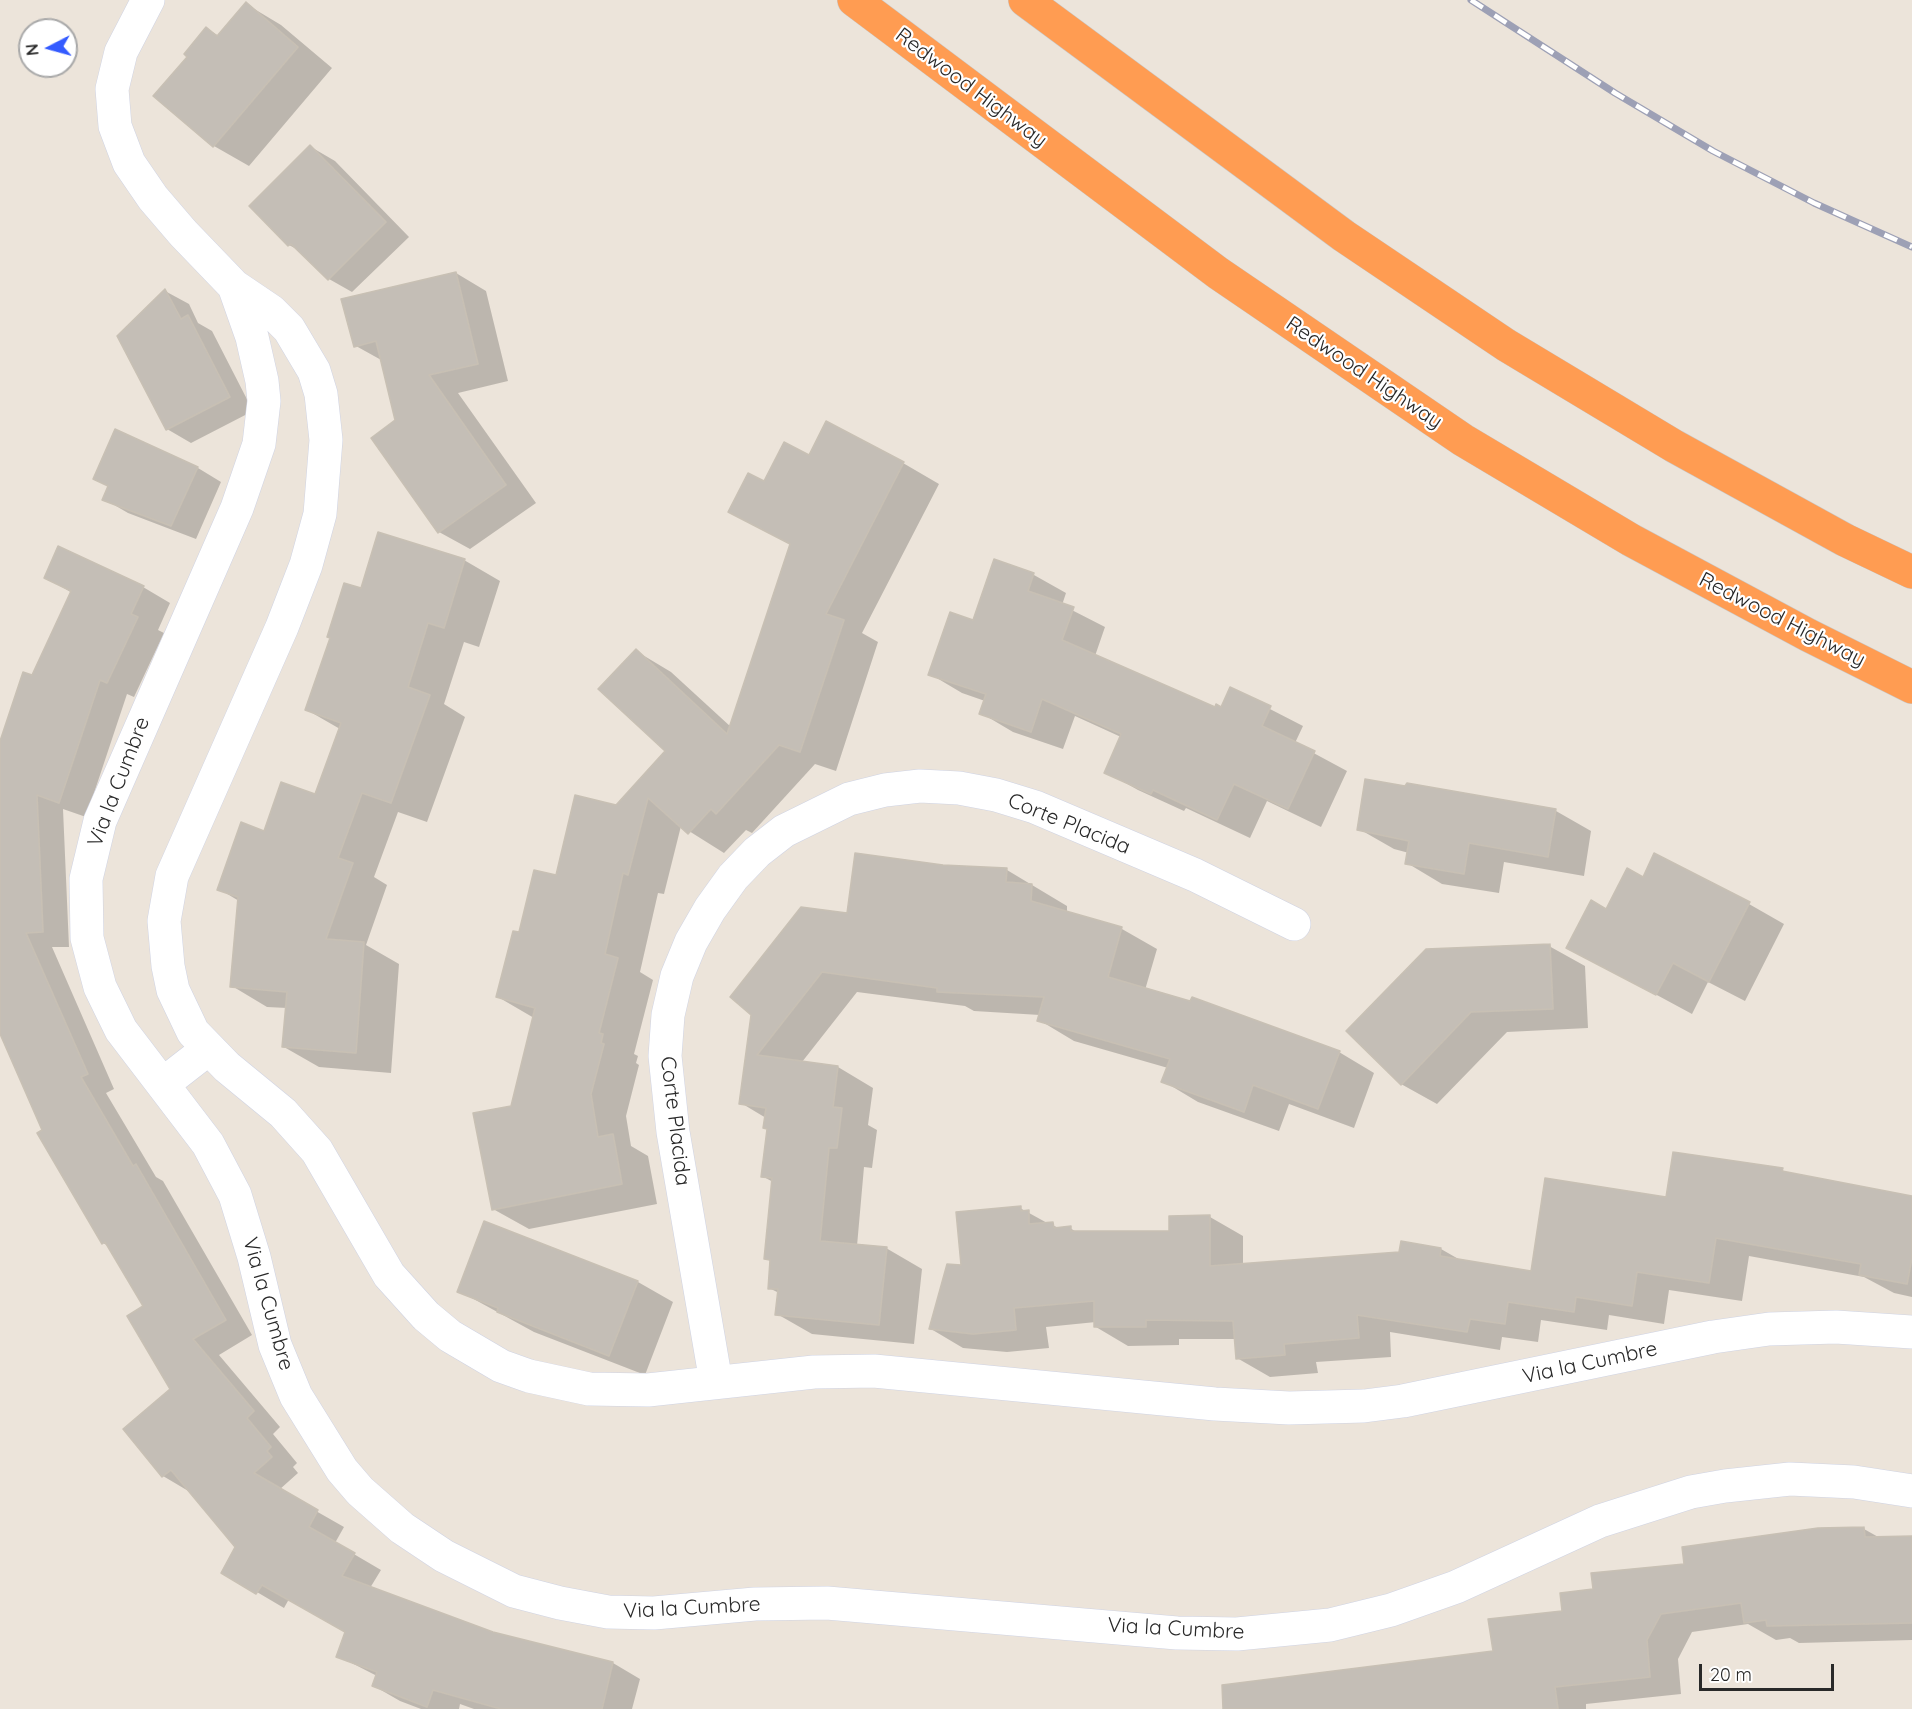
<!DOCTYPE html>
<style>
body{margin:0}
#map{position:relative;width:1912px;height:1709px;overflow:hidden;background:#ece4da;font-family:Quicksand,sans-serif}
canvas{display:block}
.north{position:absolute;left:18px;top:18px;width:60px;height:60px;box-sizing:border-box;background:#fff;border:2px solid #a9a9a9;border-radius:50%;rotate:264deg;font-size:16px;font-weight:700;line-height:24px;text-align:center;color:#292929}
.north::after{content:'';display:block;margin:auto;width:21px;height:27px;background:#345bff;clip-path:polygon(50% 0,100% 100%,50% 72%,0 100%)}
.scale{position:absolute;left:1699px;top:1664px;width:135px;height:27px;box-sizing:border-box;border:3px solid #292929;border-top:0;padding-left:8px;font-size:18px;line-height:21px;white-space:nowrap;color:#292929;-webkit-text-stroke:4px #fff;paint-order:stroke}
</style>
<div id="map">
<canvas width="1912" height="1709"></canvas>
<div class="north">N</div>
<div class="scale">20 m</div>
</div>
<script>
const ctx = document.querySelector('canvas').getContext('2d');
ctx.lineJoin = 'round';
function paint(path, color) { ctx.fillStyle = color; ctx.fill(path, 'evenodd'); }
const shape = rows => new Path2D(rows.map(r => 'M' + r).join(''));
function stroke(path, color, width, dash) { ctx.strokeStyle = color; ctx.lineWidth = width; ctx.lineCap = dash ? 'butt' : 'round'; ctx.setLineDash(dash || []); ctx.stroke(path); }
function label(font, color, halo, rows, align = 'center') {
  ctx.font = font + ' Quicksand,sans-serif'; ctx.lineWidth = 4.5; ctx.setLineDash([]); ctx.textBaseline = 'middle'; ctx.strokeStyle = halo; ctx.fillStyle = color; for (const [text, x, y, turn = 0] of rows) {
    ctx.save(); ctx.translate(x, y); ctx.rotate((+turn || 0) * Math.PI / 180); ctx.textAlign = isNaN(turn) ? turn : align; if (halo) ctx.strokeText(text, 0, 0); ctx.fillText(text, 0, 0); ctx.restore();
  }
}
const shadow = shape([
 [246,4,281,25,332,68,249,166,214,146,207,29,219,36],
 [311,147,335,161,409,237,352,292,329,279,302,252,289,245],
 [456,273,486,291,508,381,458,393,536,503,470,549,439,532,397,421,383,361,356,346],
 [165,291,189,304,198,323,212,331,253,411,191,443,167,429],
 [809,457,903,463,939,484,862,633,878,642,836,771,815,764,752,833,746,830,724,853,681,826,664,894,658,893,640,972,653,980,634,1054,638,1056,636,1063,639,1065,626,1116,631,1146,648,1156,657,1204,529,1229,493,1209,512,1107,534,1018,498,997,520,934,557,877,667,751,636,651,671,672,731,727,791,545,730,511,765,483],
 [198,468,221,482,196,539,128,513,104,499,109,487,95,479],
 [464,560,500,581,479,647,464,642,444,704,465,717,427,822,398,812,374,877,387,885,366,945,399,964,391,1073,319,1067,284,1047,287,1008,267,1007,232,986,239,901,219,889,265,833,316,796,340,729,307,710,362,590],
 [995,561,1034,575,1066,593,1062,605,1105,627,1095,656,1216,709,1222,709,1231,689,1303,726,1295,743,1347,771,1321,827,1267,801,1250,838,1186,808,1184,811,1138,790,1106,772,1121,737,1075,716,1063,749,1013,732,981,713,985,701,962,693,930,674,974,622],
 [46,577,143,587,170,603,158,630,164,633,134,697,127,694,86,817,63,809,69,947,52,947,114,1089,106,1093,156,1177,163,1181,252,1335,219,1355,280,1427,273,1434,297,1463,293,1467,298,1473,279,1490,344,1527,335,1543,381,1570,370,1588,492,1633,613,1663,640,1679,632,1709,474,1709,460,1704,459,1709,421,1709,400,1701,374,1686,377,1676,338,1656,347,1631,289,1599,284,1608,223,1572,237,1547,190,1492,163,1476,125,1430,172,1390,145,1307,110,1247,103,1243,44,1131,0,1030,0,746,72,593],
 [1556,811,1591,831,1584,876,1504,862,1499,893,1442,884,1407,863,1409,853,1394,849,1359,829],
 [942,867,1007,870,1067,906,1067,913,1122,929,1157,949,1145,990,1339,1052,1374,1073,1354,1128,1289,1104,1279,1131,1198,1102,1163,1081,1168,1068,1074,1041,1039,1020,1040,1015,974,1011,965,1006,857,992,802,1062,838,1067,873,1088,868,1125,877,1130,872,1168,864,1167,857,1246,886,1248,922,1269,914,1344,812,1334,777,1314,779,1293,769,1288,771,1262,766,1258,773,1182,762,1176,768,1129,766,1118,741,1103,753,1014,848,915],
 [1643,879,1749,904,1784,924,1745,1001,1708,982,1692,1014,1568,947],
 [1549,946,1585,966,1588,1028,1507,1032,1437,1104,1401,1084,1348,1031],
 [1782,1170,1790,1174,1912,1198,1912,1297,1894,1293,1864,1277,1749,1256,1742,1301,1669,1290,1664,1324,1609,1315,1607,1330,1541,1320,1538,1342,1502,1337,1500,1350,1390,1332,1391,1357,1316,1362,1318,1373,1270,1377,1237,1358,1236,1339,1179,1339,1179,1345,1128,1346,1096,1327,1096,1322,1046,1327,1049,1348,1007,1352,963,1348,931,1329,962,1267,1020,1208,1049,1224,1062,1229,1070,1228,1078,1233,1171,1232,1210,1217,1243,1236,1243,1265,1441,1249,1462,1261,1532,1273,1668,1199],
 [485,1223,638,1282,673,1302,645,1375,534,1332,459,1291],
 [1864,1529,1880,1538,1912,1537,1912,1640,1799,1643,1790,1638,1776,1640,1748,1624,1692,1632,1678,1659,1681,1694,1586,1704,1586,1709,1242,1709,1494,1653,1564,1612,1594,1591,1686,1565]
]);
const building = shape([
 [246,2,298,47,213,147,153,96,187,57,184,54,206,27,217,36,246,2],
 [310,145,386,222,328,280,291,244,288,246,249,206,310,145],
 [456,272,478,364,429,375,506,485,438,533,371,438,395,420,376,341,354,347,341,299,456,272],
 [165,289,181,319,188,315,230,397,166,430,117,336,165,289],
 [826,421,904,462,826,614,844,620,800,752,779,745,716,814,711,809,688,834,648,798,628,875,623,873,605,954,618,958,599,1033,603,1034,601,1043,604,1044,591,1094,598,1137,613,1134,622,1184,492,1210,473,1113,511,1106,535,1008,496,997,513,931,519,932,534,870,556,875,575,795,616,805,665,751,598,689,636,649,727,734,790,544,728,512,748,473,764,481,784,442,809,455,826,421],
 [115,429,198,467,171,526,102,500,108,486,93,479,115,429],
 [378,532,465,559,444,628,428,623,408,687,430,695,391,803,362,793,338,858,353,863,326,939,364,942,356,1053,282,1047,287,992,230,987,238,897,217,890,241,822,264,831,281,782,315,794,341,723,305,710,330,638,327,637,344,583,361,588,378,532],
 [58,546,144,586,131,614,138,617,107,683,100,680,59,803,37,795,43,932,26,933,88,1074,81,1077,133,1166,136,1164,226,1320,193,1339,254,1411,247,1418,271,1447,267,1451,272,1457,254,1473,318,1510,309,1527,355,1553,342,1576,493,1632,613,1662,602,1709,501,1709,433,1690,427,1707,372,1686,377,1672,336,1657,345,1632,262,1585,256,1594,221,1573,235,1547,171,1470,162,1477,123,1429,170,1389,127,1316,143,1306,105,1242,102,1244,37,1133,42,1130,0,1034,0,741,23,672,32,675,71,591,44,578,58,546],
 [994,559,1034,573,1028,591,1074,607,1062,640,1215,707,1216,704,1221,707,1230,687,1271,706,1262,726,1315,751,1288,809,1234,784,1217,820,1153,790,1151,794,1104,773,1121,734,1042,699,1031,732,979,714,986,694,928,675,950,612,973,620,994,559],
 [1365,779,1405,786,1407,783,1556,809,1548,857,1469,843,1464,874,1405,864,1409,841,1357,830,1365,779],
 [855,853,943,865,1007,868,1006,882,1032,884,1031,901,1122,927,1108,977,1190,1001,1192,997,1340,1051,1318,1109,1253,1085,1244,1112,1161,1082,1170,1059,1037,1021,1044,997,937,992,937,988,822,972,757,1055,838,1066,833,1107,842,1108,837,1148,829,1148,820,1241,887,1247,879,1325,775,1315,778,1289,768,1289,770,1260,764,1259,772,1178,761,1177,767,1129,763,1128,766,1108,739,1104,751,1015,730,997,801,907,847,913,855,853],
 [1654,853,1750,902,1709,982,1673,963,1656,995,1566,948,1591,900,1606,909,1627,868,1643,877,1654,853],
 [1550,944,1553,1009,1471,1012,1401,1085,1346,1031,1426,949,1550,944],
 [1673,1152,1783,1168,1782,1171,1912,1196,1912,1258,1907,1284,1859,1275,1861,1264,1716,1238,1709,1283,1637,1272,1632,1306,1576,1297,1574,1312,1508,1302,1505,1324,1470,1319,1467,1332,1357,1315,1359,1338,1284,1344,1285,1355,1236,1359,1233,1321,1146,1320,1146,1327,1094,1327,1094,1301,1014,1308,1016,1330,973,1334,929,1329,947,1264,961,1265,956,1212,1021,1206,1021,1211,1029,1210,1029,1224,1053,1222,1054,1228,1071,1226,1071,1231,1169,1231,1169,1216,1210,1215,1210,1266,1399,1252,1401,1241,1441,1248,1440,1256,1531,1271,1545,1178,1666,1197,1673,1152],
 [484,1221,638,1281,609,1356,497,1312,498,1308,457,1292,484,1221],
 [1864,1527,1865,1537,1912,1536,1912,1623,1767,1626,1766,1620,1744,1623,1741,1603,1661,1614,1647,1640,1650,1677,1555,1687,1558,1709,1223,1709,1222,1685,1493,1651,1488,1619,1562,1611,1560,1593,1593,1589,1591,1573,1684,1564,1682,1547,1818,1528,1864,1527]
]);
const minor = shape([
 [716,1382,673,1132,665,1056,668,1015,677,976,691,942,710,909,733,877,757,852,784,831,849,799,885,790,920,786,959,788,996,795,1035,807,1195,875,1294,924]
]);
const tertiary = shape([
 [148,0,121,52,112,89,115,126,129,163,153,198,183,233,234,286,271,311,289,329,314,371,321,394,326,440,320,514,306,565,282,627,172,876,164,921,168,966,173,990,193,1032,227,1067,283,1113,317,1151,389,1275,426,1316,450,1336,501,1366,529,1376,589,1389,648,1390,814,1372,874,1371,1215,1404,1289,1408,1364,1406,1403,1401,1713,1337,1769,1329,1836,1327,1912,1332],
 [234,286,252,337,262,381,264,401,259,444,237,508,100,821,86,879,87,938,100,987,121,1030,208,1144,235,1195,254,1257,275,1345,296,1396,342,1470,360,1491,402,1528,444,1556,514,1591,560,1603,608,1612,654,1613,755,1604,827,1603,1177,1633,1237,1634,1330,1625,1391,1610,1456,1587,1600,1521,1691,1492,1725,1486,1790,1479,1854,1482,1912,1491],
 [163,1084,208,1049]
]);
const motorway = shape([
 [854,0,1218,273,1463,440,1631,540,1808,635,1912,687],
 [1025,0,1344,236,1506,345,1674,446,1845,540,1912,572]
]);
const rail = shape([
 [1471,0,1615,93,1713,151,1814,203,1912,247]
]);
const streetNames = [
 ["Redwood Highway",971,88,37],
 ["Redwood Highway",1364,373,34],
 ["Redwood Highway",1782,620,27],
 ["Via la Cumbre",119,782,-69],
 ["Corte Placida",1069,824,22],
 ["Corte Placida",675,1121,83],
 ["Via la Cumbre",268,1304,74],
 ["Via la Cumbre",1590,1363,-12],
 ["Via la Cumbre",692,1608,-3],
 ["Via la Cumbre",1176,1629,3]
];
paint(shadow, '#0003');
paint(building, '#c4beb6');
stroke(building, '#c8c0b4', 1.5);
stroke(minor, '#cfd3e3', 34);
stroke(tertiary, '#cfd3e3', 34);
stroke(motorway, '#c7c7c7', 34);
stroke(minor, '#fff', 33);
stroke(tertiary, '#fff', 33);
stroke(motorway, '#ff9c52', 33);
stroke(rail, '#9da0b5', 7);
stroke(rail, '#fff', 4.5, [14]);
label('21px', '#292929', '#fff', streetNames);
</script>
